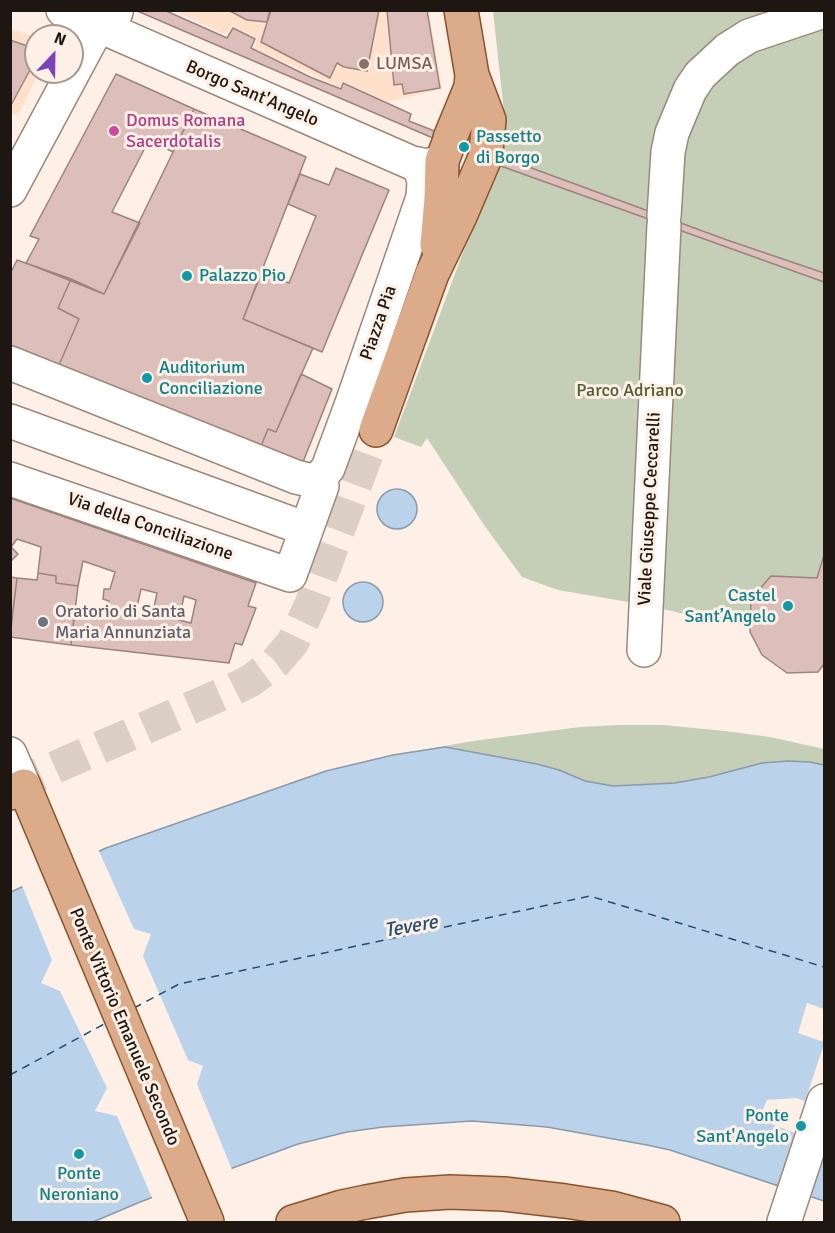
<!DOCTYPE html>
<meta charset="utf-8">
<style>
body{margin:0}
#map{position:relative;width:835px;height:1233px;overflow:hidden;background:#fef0e6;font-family:Signika,sans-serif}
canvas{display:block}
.frame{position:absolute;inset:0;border:12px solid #1e1610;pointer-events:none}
.north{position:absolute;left:24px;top:24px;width:60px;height:60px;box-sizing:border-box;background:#fef0e6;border:2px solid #a49990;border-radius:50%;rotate:22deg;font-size:16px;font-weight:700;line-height:24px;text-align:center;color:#1e1610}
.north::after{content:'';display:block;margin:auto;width:21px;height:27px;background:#7c43b9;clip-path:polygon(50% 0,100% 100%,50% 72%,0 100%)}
</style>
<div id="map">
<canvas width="835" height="1233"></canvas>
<div class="frame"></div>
<div class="north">N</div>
</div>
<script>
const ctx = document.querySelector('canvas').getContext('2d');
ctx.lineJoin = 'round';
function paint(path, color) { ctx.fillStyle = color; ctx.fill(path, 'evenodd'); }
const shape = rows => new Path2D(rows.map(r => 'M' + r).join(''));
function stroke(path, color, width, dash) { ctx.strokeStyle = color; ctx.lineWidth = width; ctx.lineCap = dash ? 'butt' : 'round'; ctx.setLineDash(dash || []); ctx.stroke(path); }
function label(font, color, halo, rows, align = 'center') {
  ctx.font = font + ' Signika,sans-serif'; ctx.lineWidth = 6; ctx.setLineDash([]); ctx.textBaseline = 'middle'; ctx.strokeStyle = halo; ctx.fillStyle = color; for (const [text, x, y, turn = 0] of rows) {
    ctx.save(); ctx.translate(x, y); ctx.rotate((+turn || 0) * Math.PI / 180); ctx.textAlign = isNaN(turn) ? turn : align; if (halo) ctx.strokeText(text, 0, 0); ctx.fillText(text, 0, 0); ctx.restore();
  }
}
const built = shape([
 [174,11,429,11,442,89,388,102,342,81,340,87,254,48,257,39,232,25,226,35],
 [10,29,36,37,36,72,39,72,18,115,11,113]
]);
const green = shape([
 [493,11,824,11,824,555,817,578,771,576,751,599,750,623,710,620,646,605,558,590,522,577,484,525,427,438,421,447,394,437,477,215,505,121],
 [620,725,663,725,725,731,770,737,824,749,824,817,106,848,326,771,393,755,473,741,580,727]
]);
const water = shape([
 '377 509a20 20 0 1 1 40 0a20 20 0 1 1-40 0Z',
 '343 602a20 20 0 1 1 40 0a20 20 0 1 1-40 0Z',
 [445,747,537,764,559,770,585,781,613,786,675,783,709,777,762,763,788,761,810,762,824,765,824,1201,670,1150,647,1145,547,1127,472,1121,383,1127,347,1132,298,1144,140,1202,93,1222,11,1222,11,892,106,848,326,771,393,755,445,747]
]);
const pier = shape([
 [98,849,134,929,151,934,143,956,188,1060,203,1066,197,1084,233,1172,153,1200,117,1116,95,1111,107,1088,60,991,41,983,52,960,21,883],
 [807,1003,824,1009,824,1042,798,1033],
 [824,1044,824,1157,810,1201,777,1190,795,1133,759,1119,767,1100,796,1098,805,1101]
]);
const ferry = shape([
 [134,1008,179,984,590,896,824,967],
 [10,1075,106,1023]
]);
const building = shape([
 [135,10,164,10,227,38,233,28,255,39,251,48,310,77,341,89,343,83,411,114,409,121,480,149,727,240,824,273,824,282,484,160,135,10],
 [228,10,270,10,267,22,247,20,228,10],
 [271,10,379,10,367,71,344,67,337,63,330,78,261,42,271,10],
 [387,10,427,10,440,88,404,94,402,84,394,85,387,10],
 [10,40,36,49,36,59,10,107,10,40],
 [116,74,194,109,173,152,149,140,112,212,140,223,104,294,26,263,39,239,30,236,116,74],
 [194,109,306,157,243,319,313,348,276,432,268,429,261,446,59,365,79,319,58,308,71,279,104,294,194,109],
 [336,168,389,190,322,352,243,319,262,272,289,283,316,216,288,204,300,174,329,185,336,168],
 [17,260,71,279,58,308,79,319,59,365,10,345,10,274,17,260],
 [301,374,332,389,303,462,261,446,268,429,276,432,301,374],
 [10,498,256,583,248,606,256,608,242,645,235,643,229,663,71,645,75,608,107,614,109,601,103,599,104,589,110,589,115,572,83,561,78,586,56,583,56,576,38,573,41,547,17,539,11,547,18,554,11,561,10,498],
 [141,589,157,593,152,617,135,616,141,589],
 [184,596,196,600,191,623,179,620,184,596],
 [824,555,824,664,818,672,787,673,762,655,750,632,751,599,771,576,817,578,824,555],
 [38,573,56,576,56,583,78,586,71,645,10,637,17,578,37,580,38,573],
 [10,577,17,578,10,635,10,577]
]);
const majorTunnel = shape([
 [10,787,234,689,250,681,276,662,293,642,311,604,376,430]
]);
const minor = shape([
 [63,10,412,163,427,166,440,162],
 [10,190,98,26,116,12],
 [664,216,668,152,672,133,690,90,700,75,727,50,749,36,824,11],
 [10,363,296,477,313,481,320,478,328,468,351,406,423,197,424,181,419,165],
 [10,421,295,525],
 [10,479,290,575,322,486,320,478],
 [644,650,664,225],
 [10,754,24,786],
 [784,1222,824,1101]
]);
const major = shape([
 [461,10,472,75,489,120,486,151],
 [450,138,471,87,472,75],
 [437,245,441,199,442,161,448,145],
 [376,430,432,274,460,216,484,160],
 [10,793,24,786,207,1222],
 [293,1222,342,1207,366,1202,405,1195,450,1192,504,1194,565,1201,611,1208,663,1222]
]);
const markers = [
 [364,64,6,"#8d6e63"],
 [114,131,6,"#d1479c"],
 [464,147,6,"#0f9aa8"],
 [187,276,6,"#0f9aa8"],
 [147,378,6,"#0f9aa8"],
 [788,606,6,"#0f9aa8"],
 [43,622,6,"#6b7280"],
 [801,1126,6,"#0f9aa8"],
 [79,1154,6,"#0f9aa8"]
];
const educationNames = [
 ["LUMSA",376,64]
];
const streetNames = [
 ["Borgo Sant'Angelo",252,94,23],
 ["Piazza Pia",379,323,-71],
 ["Viale Giuseppe Ceccarelli",650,509,-87],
 ["Via della Conciliazione",150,527,19],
 ["Ponte Vittorio Emanuele Secondo",124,1027,67]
];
const hotelNames = [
 ["Domus Romana",126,121],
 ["Sacerdotalis",126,142]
];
const cultureNames = [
 ["Passetto",476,137],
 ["di Borgo",476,158],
 ["Palazzo Pio",199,276],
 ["Auditorium",159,368],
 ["Conciliazione",159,389],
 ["Castel",776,596,"right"],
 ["Sant’Angelo",776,617,"right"],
 ["Ponte",789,1116,"right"],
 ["Sant'Angelo",789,1137,"right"],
 ["Ponte",79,1174,"center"],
 ["Neroniano",79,1195,"center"]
];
const parkNames = [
 ["Parco Adriano",630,391]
];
const worshipNames = [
 ["Oratorio di Santa",55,612],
 ["Maria Annunziata",55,633]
];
const waterNames = [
 ["Tevere",411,927,-10]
];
paint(built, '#fee0cb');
paint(green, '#c5ceb6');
paint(water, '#bad3eb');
stroke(water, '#8b9aa9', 1.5);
paint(pier, '#fef0e6');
stroke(ferry, '#264d6f', 1.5, [8, 6]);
paint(building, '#dcbfbb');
stroke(building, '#9d827e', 1.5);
stroke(majorTunnel, '#dccfc6', 33, [33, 16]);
stroke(minor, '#9d8879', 36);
stroke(major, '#8b522c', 36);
stroke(minor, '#fff', 33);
stroke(major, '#dcab89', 33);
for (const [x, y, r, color] of markers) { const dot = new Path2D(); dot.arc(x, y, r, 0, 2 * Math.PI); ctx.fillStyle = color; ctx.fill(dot); stroke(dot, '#fef0e6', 2); }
label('18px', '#785e54', '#fef0e6', educationNames, 'left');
label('18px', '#1e1610', '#fef0e6', streetNames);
label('18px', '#b23c85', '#fef0e6', hotelNames, 'left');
label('18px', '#0d838f', '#fef0e6', cultureNames, 'left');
label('18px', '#4f5e2e', '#fef0e6', parkNames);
label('18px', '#5b616d', '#fef0e6', worshipNames, 'left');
label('italic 20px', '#264d6f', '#fef0e6', waterNames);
</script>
